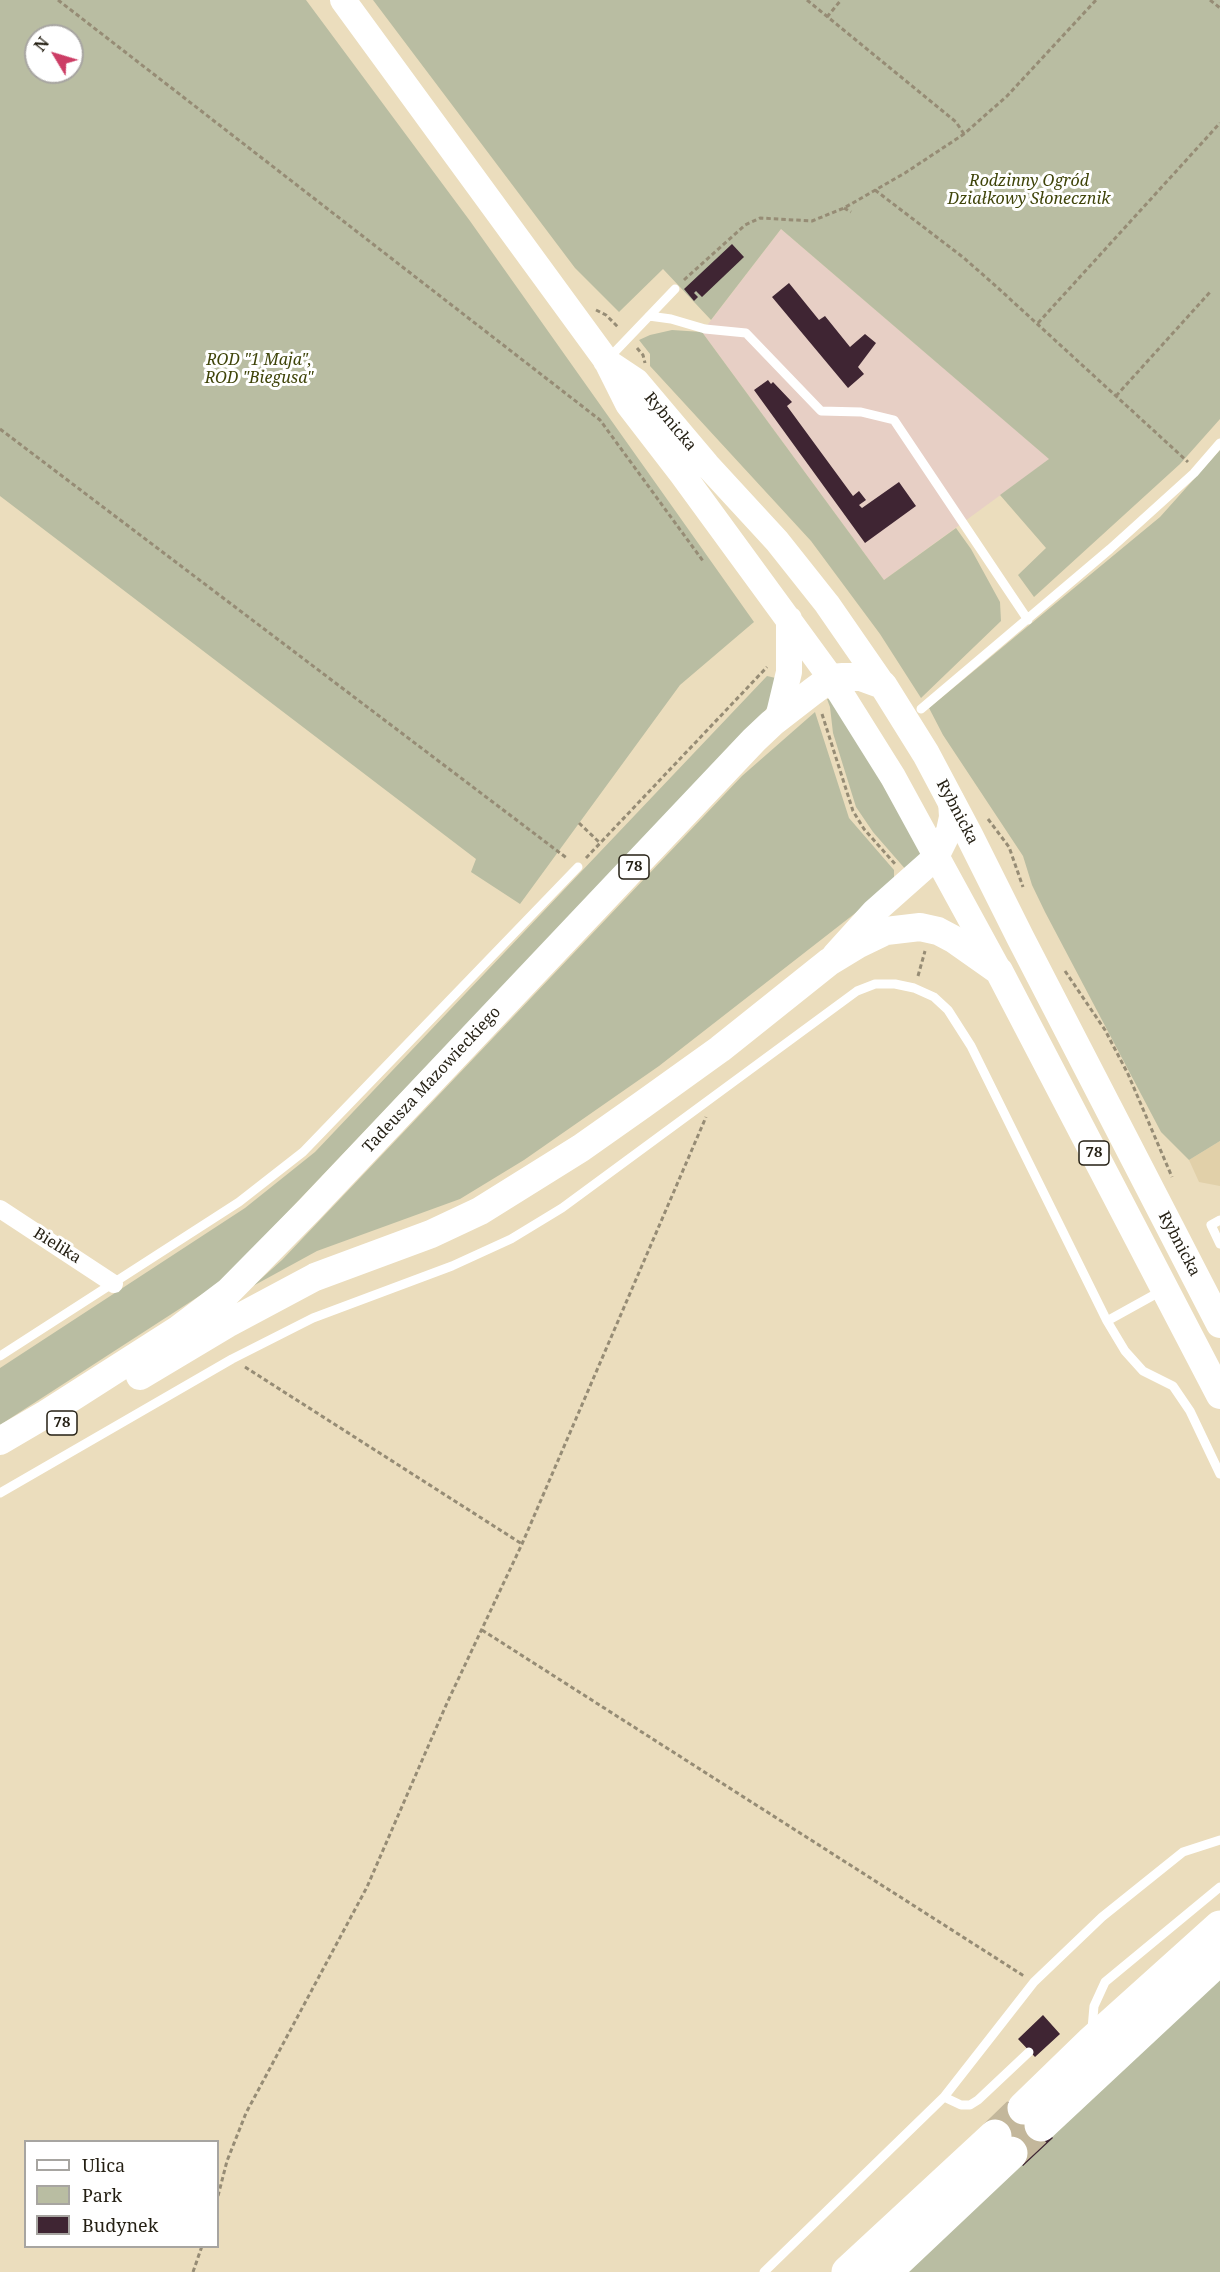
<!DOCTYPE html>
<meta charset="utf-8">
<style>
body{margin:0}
#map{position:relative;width:1220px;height:2272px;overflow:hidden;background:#ebddbd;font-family:"Noto Serif",serif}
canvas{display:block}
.legend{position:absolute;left:24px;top:2140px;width:195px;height:108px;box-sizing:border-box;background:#fff;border:2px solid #a7a5a1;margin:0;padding:8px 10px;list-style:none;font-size:18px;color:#241f13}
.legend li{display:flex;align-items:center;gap:12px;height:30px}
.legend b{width:30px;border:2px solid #a7a5a1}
.north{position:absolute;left:24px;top:24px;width:60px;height:60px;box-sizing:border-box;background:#fff;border:2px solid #a7a5a1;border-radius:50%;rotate:308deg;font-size:16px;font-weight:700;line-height:24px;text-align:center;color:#241f13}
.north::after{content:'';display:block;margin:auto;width:21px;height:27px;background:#cc3d65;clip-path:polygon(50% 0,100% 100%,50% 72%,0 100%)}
</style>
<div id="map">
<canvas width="1220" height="2272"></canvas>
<ul class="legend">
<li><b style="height:8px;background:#fff"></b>Ulica</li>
<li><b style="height:16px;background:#b9bda2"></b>Park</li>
<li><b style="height:16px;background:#3f2533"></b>Budynek</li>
</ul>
<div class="north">N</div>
</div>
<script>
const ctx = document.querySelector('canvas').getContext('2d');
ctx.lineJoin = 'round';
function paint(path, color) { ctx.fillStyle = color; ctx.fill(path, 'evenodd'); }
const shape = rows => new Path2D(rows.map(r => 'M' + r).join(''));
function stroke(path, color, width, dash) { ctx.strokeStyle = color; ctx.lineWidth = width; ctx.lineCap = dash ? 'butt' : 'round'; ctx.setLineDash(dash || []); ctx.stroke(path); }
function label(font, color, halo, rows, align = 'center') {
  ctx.font = font + ' "Noto Serif",serif'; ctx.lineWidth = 6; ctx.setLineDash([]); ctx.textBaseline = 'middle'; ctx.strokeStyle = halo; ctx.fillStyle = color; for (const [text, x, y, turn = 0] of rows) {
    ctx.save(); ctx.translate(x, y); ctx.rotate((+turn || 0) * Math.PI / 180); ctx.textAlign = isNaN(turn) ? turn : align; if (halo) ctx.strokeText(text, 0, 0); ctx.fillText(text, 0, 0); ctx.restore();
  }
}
const commercial = shape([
 [781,229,1050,459,884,580,702,332]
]);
const built = shape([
 [1220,1141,1220,1186,1199,1182,1189,1160]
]);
const green = shape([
 [0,0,306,0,470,221,754,622,680,685,520,904,471,872,476,859,0,496],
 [36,36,72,36,72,72,36,72],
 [373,0,1220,0,1220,419,1180,464,1034,597,1018,575,1046,548,1000,495,1049,459,781,229,711,320,663,269,619,312,575,268],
 [672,330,702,332,884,580,956,528,971,549,1000,602,1001,621,921,698,880,634,811,541,650,366,650,354,639,340,650,335],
 [1220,450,1220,1141,1189,1160,1161,1132,1045,912,1032,885,1023,856,943,735,929,708,1160,517],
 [767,676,780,679,771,702,765,711,221,1282,0,1425,0,1368,245,1208,315,1152],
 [827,699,833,699,923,853,907,871,873,832,856,807,833,733,830,707],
 [815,712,849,818,894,870,894,883,659,1066,524,1160,460,1199,317,1251,253,1286,282,1260,742,776],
 [1220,1975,1220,2272,838,2272]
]);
const building = shape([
 [732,244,744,257,702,297,696,291,694,293,698,297,694,301,684,289],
 [789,283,819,320,825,316,850,347,865,334,876,343,858,367,864,374,848,388,772,297],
 [768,380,771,384,773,382,792,402,787,406,853,496,859,491,866,500,859,505,862,508,899,482,916,506,865,543,754,390],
 [1043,2015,1060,2034,1035,2057,1018,2039],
 [1014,2097,1053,2138,1023,2166,984,2125]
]);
const motorwayTunnel = shape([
 [995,2136,1024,2108],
 [1011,2153,1041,2125]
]);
const path = shape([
 [58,0,600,420,703,561],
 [807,0,956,122,964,134],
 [1210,0,1220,8],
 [827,17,841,0],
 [875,190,964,258,998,288,1188,462],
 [844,208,851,212],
 [684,280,745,225,760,218,812,221,844,208,905,173,964,134,1007,96,1096,0],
 [596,310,606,315,619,328],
 [1038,323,1220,123],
 [637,348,643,355,645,363],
 [1116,396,1211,291],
 [0,429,568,859],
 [822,714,853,811,864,829,895,864],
 [988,819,1009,847,1023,887],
 [579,823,600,843],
 [586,858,767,667],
 [1065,971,1105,1030,1128,1074,1172,1177],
 [918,976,925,951],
 [245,1367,522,1544],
 [482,1630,1024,1976],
 [218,2196,227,2161,246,2113,367,1887,447,1703,522,1544,706,1117],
 [193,2272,202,2246]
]);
const service = shape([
 [649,316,671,319,705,329,746,333,821,411,861,412,894,420,1028,620],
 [608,359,675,289],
 [921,709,1110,549,1194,473,1220,443],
 [1220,1220,1211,1225,1220,1244],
 [1107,1321,1163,1290],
 [0,1356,239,1202,303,1152,578,867],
 [0,1493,232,1359,313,1318,452,1266,511,1239,562,1208,857,991,875,984,895,984,914,988,934,997,948,1010,971,1046,1107,1321,1125,1351,1143,1371,1173,1386,1190,1411,1220,1474],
 [1092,2029,1094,2006,1105,1982,1220,1887],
 [944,2097,961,2105,970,2105,978,2100,1029,2052],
 [764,2272,944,2097,1034,1982,1102,1917,1183,1852,1220,1840]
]);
const minor = shape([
 [0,1209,114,1284]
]);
const secondary = shape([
 [343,0,606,360,628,404,682,474,831,678,893,777,999,971],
 [606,361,636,381,707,465,777,541,827,604,883,685],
 [778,718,789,672,789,619],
 [835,955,874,912,936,857,949,831,952,817,951,800]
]);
const primary = shape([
 [140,1376,227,1324,315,1277,431,1234,480,1211,581,1148,642,1105,720,1049,829,962,857,945,886,931,920,927,938,931,955,940,999,971,1220,1395],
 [0,1441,46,1414,179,1329,228,1292,309,1210,754,740,772,723,812,692,831,678,843,677,861,677,883,685,926,754,969,835,1020,937,1220,1324]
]);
const motorway = shape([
 [1024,2108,1091,2043,1220,1927],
 [1041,2125,1220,1958],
 [848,2272,995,2136],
 [885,2272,1011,2153]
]);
const shields = [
 [634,867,30],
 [1094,1153,30],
 [62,1423,30]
];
const shieldNames = [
 ["78",634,867],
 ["78",1094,1153],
 ["78",62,1423]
];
const parkNames = [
 ["Rodzinny Ogród",1029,181],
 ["Działkowy Słonecznik",1029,199],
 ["ROD \"1 Maja\",",259,360],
 ["ROD \"Biegusa\"",259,378]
];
const streetNames = [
 ["Rybnicka",670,422,50],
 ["Rybnicka",957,812,62],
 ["Tadeusza Mazowieckiego",432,1080,-47],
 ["Rybnicka",1179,1244,62],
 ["Bielika",57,1246,32]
];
paint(commercial, '#e7cfc5');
paint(built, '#e1d0a9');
paint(green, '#b9bda2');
paint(building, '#3f2533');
stroke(motorwayTunnel, '#c3b79b', 33, [33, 16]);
stroke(path, '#968c75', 3, [4.5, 3]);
stroke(service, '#fff', 9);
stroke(minor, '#fff', 18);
stroke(secondary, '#fff', 26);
stroke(primary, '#fff', 28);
stroke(motorway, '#fff', 33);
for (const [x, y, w] of shields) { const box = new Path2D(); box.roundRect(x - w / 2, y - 12, w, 24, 4.5); ctx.fillStyle = '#fff'; ctx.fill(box); stroke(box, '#241f13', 1.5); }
label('bold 15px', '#241f13', null, shieldNames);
label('italic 16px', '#3f4409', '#fff', parkNames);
label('16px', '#241f13', '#fff', streetNames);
</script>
